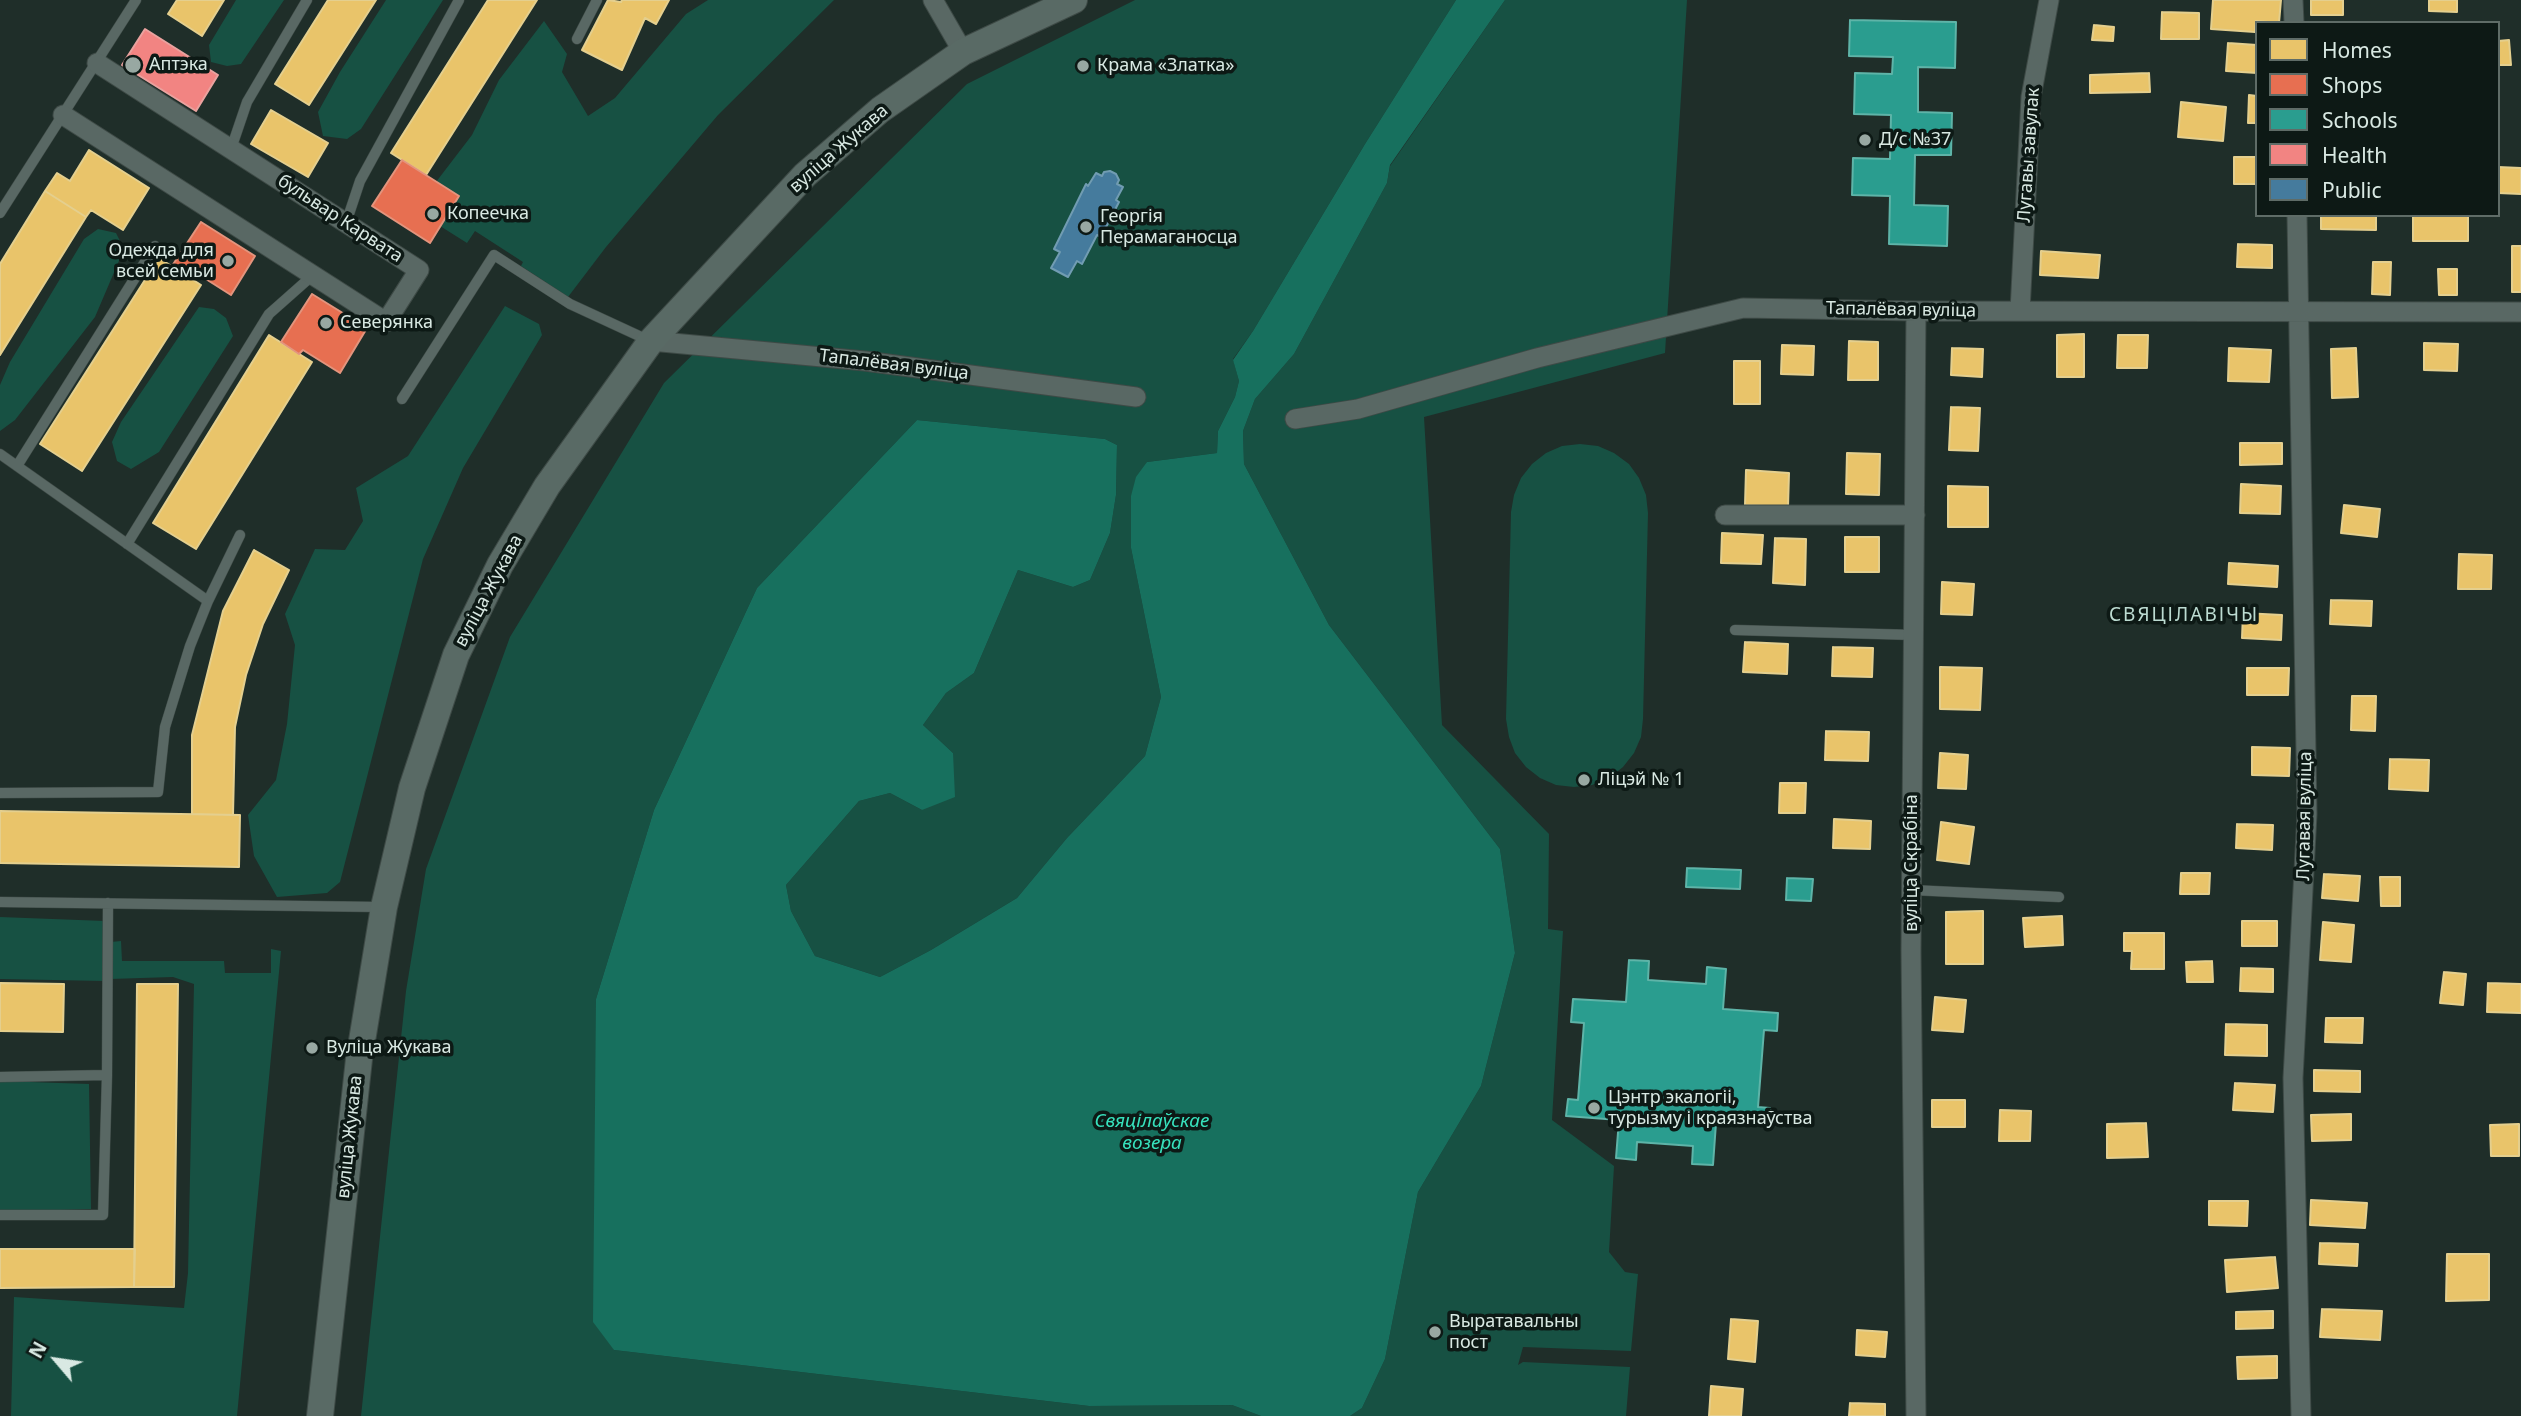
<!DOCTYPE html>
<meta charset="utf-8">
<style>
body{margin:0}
#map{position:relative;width:2521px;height:1416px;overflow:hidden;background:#1f2e29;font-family:"Noto Sans",sans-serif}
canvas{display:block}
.legend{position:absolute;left:2255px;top:21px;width:245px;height:196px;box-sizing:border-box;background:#0d1915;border:2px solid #5f6c67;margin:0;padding:9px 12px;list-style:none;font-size:21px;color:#d9e9e3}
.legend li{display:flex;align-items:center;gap:14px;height:35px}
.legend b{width:35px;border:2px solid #5f6c67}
.north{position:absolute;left:21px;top:1325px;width:70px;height:70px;-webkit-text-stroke:5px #0d1915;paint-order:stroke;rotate:299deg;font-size:19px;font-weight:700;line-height:28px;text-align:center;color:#d9e9e3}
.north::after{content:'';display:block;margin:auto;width:24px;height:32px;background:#d9e9e3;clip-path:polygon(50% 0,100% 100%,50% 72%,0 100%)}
</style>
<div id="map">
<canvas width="2521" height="1416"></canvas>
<ul class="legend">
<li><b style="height:19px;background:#e9c46a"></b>Homes</li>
<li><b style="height:19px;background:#e76f51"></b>Shops</li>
<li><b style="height:19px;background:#2a9d8f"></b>Schools</li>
<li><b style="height:19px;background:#f28482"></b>Health</li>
<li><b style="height:19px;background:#457b9d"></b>Public</li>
</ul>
<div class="north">N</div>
</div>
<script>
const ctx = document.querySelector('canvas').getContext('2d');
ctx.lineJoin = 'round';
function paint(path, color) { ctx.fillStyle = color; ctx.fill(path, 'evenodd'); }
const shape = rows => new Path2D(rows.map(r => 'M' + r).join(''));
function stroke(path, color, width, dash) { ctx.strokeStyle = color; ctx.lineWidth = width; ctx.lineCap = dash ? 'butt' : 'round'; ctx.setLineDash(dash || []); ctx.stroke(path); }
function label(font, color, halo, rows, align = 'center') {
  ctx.font = font + ' "Noto Sans",sans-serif'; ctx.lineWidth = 7; ctx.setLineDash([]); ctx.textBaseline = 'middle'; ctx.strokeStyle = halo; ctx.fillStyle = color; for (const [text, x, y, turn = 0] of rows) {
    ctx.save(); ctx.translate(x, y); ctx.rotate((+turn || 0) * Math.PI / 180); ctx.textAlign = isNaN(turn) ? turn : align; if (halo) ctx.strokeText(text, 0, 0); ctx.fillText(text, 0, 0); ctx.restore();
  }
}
const green = shape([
 [236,0,284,0,241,64,227,66,211,62,209,45],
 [386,0,443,0,361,129,347,139,323,136,318,112,340,72],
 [708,0,834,0,718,115,606,247,568,297,521,266,523,262,475,231,467,243,440,226,459,196,436,182,472,135,499,80,544,21,567,54,562,72,588,116,615,98,686,14],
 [1135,0,1456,0,1365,144,1253,331,1233,359,1239,381,1235,397,1218,431,1217,453,1147,462,1131,548,1161,697,1145,756,1067,838,1017,898,931,950,880,977,815,956,791,911,786,885,859,801,890,793,922,810,953,753,923,725,946,693,974,673,1018,570,1073,587,1090,580,1110,533,1116,495,1117,445,1105,439,917,420,757,588,654,810,596,999,614,1350,1089,1406,1232,1405,1261,1416,361,1416,406,991,426,869,510,637,664,383,967,84],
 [1505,0,1687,0,1665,353,1424,417,1442,725,1549,834,1548,929,1563,931,1552,1120,1614,1166,1609,1252,1625,1272,1638,1274,1631,1351,1523,1347,1518,1365,1523,1362,1630,1367,1626,1416,1350,1416,1362,1408,1385,1359,1418,1192,1481,1086,1515,953,1500,849,1329,625,1244,464,1243,431,1255,399,1294,354,1387,183,1390,166],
 [98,229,116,233,124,249,95,317,15,420,0,431,0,385,10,362,84,239],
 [505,306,539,324,542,335,463,468,423,559,340,882,327,893,277,897,254,856,248,815,276,780,287,724,295,645,285,614,315,549,345,550,363,521,356,488,408,456],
 [199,307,214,309,226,318,233,336,159,452,131,469,117,461,112,442,121,422],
 [1580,444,1598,446,1614,453,1629,464,1639,478,1646,495,1648,513,1643,719,1641,737,1634,753,1623,767,1609,778,1592,785,1574,787,1556,785,1540,778,1526,767,1515,753,1509,737,1506,719,1511,512,1514,495,1521,478,1532,464,1546,453,1562,446],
 [0,917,105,921,105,981,0,979],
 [121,941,122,961,224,961,225,973,271,973,271,949,281,951,237,1416,11,1416,14,1297,184,1308,188,1273,194,984,173,977,110,979,111,942],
 [0,1081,89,1084,91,1209,0,1212]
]);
const water = shape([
 [1456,0,1505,0,1390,165,1387,183,1294,354,1255,399,1243,431,1244,464,1329,625,1500,849,1515,953,1481,1086,1418,1192,1385,1359,1362,1408,1350,1416,1261,1416,1232,1405,1089,1406,614,1350,593,1322,596,999,654,810,757,588,917,420,1105,439,1117,445,1116,495,1110,533,1090,580,1073,587,1018,570,974,673,946,693,923,725,953,753,955,797,922,810,890,793,859,801,786,885,791,911,815,956,880,977,931,950,1017,898,1067,838,1145,756,1161,697,1131,548,1131,496,1136,477,1147,462,1217,453,1218,431,1235,397,1239,381,1233,360,1253,331,1365,144]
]);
const homes = shape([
 [177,0,224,0,202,36,168,14,177,0],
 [328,0,376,0,309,105,275,84,328,0],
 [488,0,537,0,426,175,391,153,488,0],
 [608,0,621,2,622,0,669,0,656,24,645,18,622,70,582,50,608,0],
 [2213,0,2281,0,2279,23,2256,21,2255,32,2211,29,2213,0],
 [2311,0,2343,0,2343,15,2311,15,2311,0],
 [2429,0,2457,0,2457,12,2429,11,2429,0],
 [2162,12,2199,13,2199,39,2161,39,2162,12],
 [2094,25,2114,27,2113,41,2092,40,2094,25],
 [2509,40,2511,65,2498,65,2498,41,2509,40],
 [2228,43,2257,45,2257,73,2226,71,2228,43],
 [2149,73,2150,92,2090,93,2090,75,2149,73],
 [2249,95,2257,96,2257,123,2248,123,2249,95],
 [2181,102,2226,107,2223,141,2178,137,2181,102],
 [271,110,328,143,308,177,251,144,271,110],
 [89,150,149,188,123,230,91,210,86,217,45,191,57,173,70,181,89,150],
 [2234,157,2257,157,2257,184,2234,184,2234,157],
 [2498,167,2521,168,2521,194,2498,193,2498,167],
 [45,191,86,217,0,355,0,264,45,191],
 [2321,215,2376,215,2376,230,2321,229,2321,215],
 [2413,216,2468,216,2468,241,2413,241,2413,216],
 [2238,244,2272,245,2272,268,2237,267,2238,244],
 [2512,246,2521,246,2521,292,2512,292,2512,246],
 [2041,251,2100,255,2098,278,2040,275,2041,251],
 [159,258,201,285,82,471,40,444,159,258],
 [2373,262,2391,262,2390,295,2372,294,2373,262],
 [2438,269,2457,269,2457,295,2439,295,2438,269],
 [2084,334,2084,377,2057,377,2057,335,2084,334],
 [269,335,312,362,196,549,153,523,269,335],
 [2118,335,2148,335,2147,368,2117,368,2118,335],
 [1849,341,1878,342,1878,380,1848,380,1849,341],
 [2424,343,2458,344,2457,371,2424,370,2424,343],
 [1782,345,1814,346,1813,375,1781,374,1782,345],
 [1952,348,1983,349,1982,377,1951,375,1952,348],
 [2229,348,2271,350,2269,382,2228,381,2229,348],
 [2356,348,2358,397,2332,398,2331,349,2356,348],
 [1734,361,1760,361,1760,404,1734,404,1734,361],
 [1951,407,1980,408,1978,451,1949,450,1951,407],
 [2240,443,2282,443,2282,464,2240,465,2240,443],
 [1847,453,1880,454,1879,495,1846,494,1847,453],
 [1746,470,1789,473,1788,507,1745,505,1746,470],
 [2241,484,2281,486,2280,514,2240,513,2241,484],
 [1948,486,1988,487,1988,527,1948,527,1948,486],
 [2344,505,2380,509,2377,537,2341,533,2344,505],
 [1722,533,1763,535,1761,564,1721,563,1722,533],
 [1845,537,1879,537,1879,572,1845,572,1845,537],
 [1775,538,1806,539,1805,585,1773,583,1775,538],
 [254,550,289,570,263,624,246,675,235,727,233,815,192,814,192,735,223,611,254,550],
 [2459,554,2492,555,2491,589,2458,589,2459,554],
 [2229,563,2278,566,2277,587,2228,584,2229,563],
 [1942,582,1974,584,1972,615,1941,614,1942,582],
 [2331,600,2372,601,2371,626,2330,624,2331,600],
 [2243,613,2282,615,2281,640,2242,638,2243,613],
 [1745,642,1788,644,1787,674,1743,672,1745,642],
 [1833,647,1873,648,1872,677,1832,676,1833,647],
 [1940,667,1982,668,1980,710,1940,709,1940,667],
 [2247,668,2289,668,2288,695,2247,695,2247,668],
 [2352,696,2376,696,2375,731,2351,730,2352,696],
 [1826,731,1869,732,1868,761,1825,760,1826,731],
 [2252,747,2290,748,2289,776,2252,775,2252,747],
 [1940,753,1968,755,1966,789,1938,788,1940,753],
 [2390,759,2429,760,2428,791,2389,789,2390,759],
 [1780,783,1806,783,1805,813,1779,813,1780,783],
 [0,811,240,815,239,867,0,863,0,811],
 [1834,819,1871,821,1870,849,1833,848,1834,819],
 [1941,822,1974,827,1969,864,1937,860,1941,822],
 [2237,824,2273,825,2272,850,2236,848,2237,824],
 [2181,873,2210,873,2209,894,2180,894,2181,873],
 [2324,874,2360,876,2358,901,2322,898,2324,874],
 [2380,877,2400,877,2400,906,2381,906,2380,877],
 [1983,911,1983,964,1946,964,1946,912,1983,911],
 [2062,916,2063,945,2025,947,2023,918,2062,916],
 [2242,921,2277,921,2277,946,2242,946,2242,921],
 [2323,922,2354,925,2351,962,2320,960,2323,922],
 [2124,933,2164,933,2164,969,2131,969,2132,951,2124,951,2124,933],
 [2212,961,2213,982,2187,982,2186,962,2212,961],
 [2241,968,2273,969,2273,992,2240,991,2241,968],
 [2444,972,2466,974,2463,1005,2440,1003,2444,972],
 [0,983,64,984,63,1032,0,1031,0,983],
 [2488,983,2521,984,2521,1013,2487,1012,2488,983],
 [137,984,178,984,174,1287,134,1287,137,984],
 [1935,997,1966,1000,1963,1032,1932,1030,1935,997],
 [2326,1018,2363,1018,2362,1043,2325,1042,2326,1018],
 [2226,1024,2267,1025,2267,1056,2225,1055,2226,1024],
 [2314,1070,2360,1071,2360,1092,2314,1091,2314,1070],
 [2235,1083,2275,1085,2273,1112,2233,1110,2235,1083],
 [1932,1100,1965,1100,1965,1127,1932,1127,1932,1100],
 [2000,1110,2031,1111,2030,1141,1999,1141,2000,1110],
 [2351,1114,2351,1140,2312,1141,2311,1115,2351,1114],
 [2146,1123,2148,1157,2107,1158,2107,1124,2146,1123],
 [2519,1124,2519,1156,2491,1156,2490,1125,2519,1124],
 [2311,1200,2367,1203,2365,1228,2310,1225,2311,1200],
 [2209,1201,2248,1201,2247,1226,2209,1225,2209,1201],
 [2320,1243,2358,1244,2357,1266,2319,1264,2320,1243],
 [0,1249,135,1249,134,1287,0,1288,0,1249],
 [2447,1254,2489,1254,2489,1300,2446,1301,2447,1254],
 [2275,1257,2278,1288,2227,1292,2225,1260,2275,1257],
 [2322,1309,2382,1311,2380,1340,2320,1337,2322,1309],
 [2273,1311,2273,1328,2236,1329,2236,1312,2273,1311],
 [1731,1319,1758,1321,1755,1362,1728,1359,1731,1319],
 [1857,1330,1887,1332,1885,1357,1856,1355,1857,1330],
 [2277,1356,2277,1378,2238,1379,2237,1357,2277,1356],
 [1711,1386,1743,1389,1741,1416,1709,1416,1711,1386],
 [1850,1403,1885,1404,1885,1416,1849,1416,1850,1403]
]);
const shops = shape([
 [402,160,459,196,430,243,372,206,402,160],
 [201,222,255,256,231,295,198,274,193,279,172,266,201,222],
 [312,294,367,328,340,373,303,350,299,354,281,342,312,294]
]);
const schools = shape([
 [1850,20,1956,22,1955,68,1918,67,1918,112,1952,113,1951,155,1915,155,1914,205,1948,206,1947,246,1889,244,1890,196,1852,195,1853,158,1890,159,1891,115,1854,114,1855,73,1892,74,1893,57,1849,56,1850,20],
 [1687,868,1741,870,1740,889,1686,887,1687,868],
 [1787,878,1813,879,1811,901,1786,900,1787,878],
 [1629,960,1649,961,1648,980,1706,984,1707,967,1726,969,1723,1009,1778,1013,1777,1031,1764,1030,1758,1107,1770,1108,1769,1126,1716,1123,1713,1165,1692,1164,1693,1146,1637,1142,1636,1160,1616,1158,1619,1120,1566,1116,1568,1099,1578,1100,1584,1023,1571,1022,1573,999,1626,1002,1629,960]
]);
const health = shape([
 [145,29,218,75,196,111,122,65,145,29]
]);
const public = shape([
 [1110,171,1116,174,1119,180,1117,184,1123,187,1116,200,1119,202,1101,237,1097,235,1082,264,1077,261,1068,277,1051,268,1060,252,1054,249,1086,184,1088,186,1096,173,1102,176,1104,172,1110,171]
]);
const lane = shape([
 [577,39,597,0],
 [231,149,247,102,307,0],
 [0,213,136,0],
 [346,223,360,181,459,0],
 [402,399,494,255,570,304,650,341],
 [0,454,208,601],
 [17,466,155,246],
 [127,544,269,314,313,275],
 [1735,630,1914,635],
 [0,793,158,792,165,727,190,646,208,601,240,535],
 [1912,890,2059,897],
 [0,902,381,907],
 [107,1075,108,903],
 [0,1077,107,1075,103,1215,0,1215]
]);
const street = shape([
 [933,0,963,52],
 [2293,0,2294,23],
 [63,115,386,322,419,270,97,63],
 [2297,215,2307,814,2293,1078,2301,1416],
 [2020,311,2031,97,2049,0],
 [651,341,865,361,1136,397],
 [1295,419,1358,409,1537,358,1743,308,1916,311,2521,312],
 [1725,515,1915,515],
 [1916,1416,1911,951,1916,311]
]);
const secondary = shape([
 [320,1416,359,1059,384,907,412,788,456,655,500,565,547,486,651,341,805,175,880,110,963,52,1074,0]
]);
const markers = [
 [133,65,9,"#98a8a2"],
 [1083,66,7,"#98a8a2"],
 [1865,140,7,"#98a8a2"],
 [433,214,7,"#98a8a2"],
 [1086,227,7,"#98a8a2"],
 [228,261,7,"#98a8a2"],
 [326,323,7,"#98a8a2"],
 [1584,780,7,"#98a8a2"],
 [312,1048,7,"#98a8a2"],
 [1594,1108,7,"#98a8a2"],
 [1435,1332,7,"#98a8a2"]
];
const poiNames = [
 ["Аптэка",149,65],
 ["Крама «Златка»",1097,66],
 ["Д/с №37",1879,140],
 ["Копеечка",447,214],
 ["Георгія",1100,217],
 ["Перамаганосца",1100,238],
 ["Одежда для",214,251,"right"],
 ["всей семьи",214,272,"right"],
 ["Северянка",340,323],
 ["Ліцэй № 1",1598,780],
 ["Вуліца Жукава",326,1048],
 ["Цэнтр экалогіі,",1608,1098],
 ["турызму і краязнаўства",1608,1119],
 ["Выратавальны",1449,1322],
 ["пост",1449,1343]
];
const streetNames = [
 ["вуліца Жукава",839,149,-41],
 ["Лугавы завулак",2029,155,-86],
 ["бульвар Карвата",340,219,33],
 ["Тапалёвая вуліца",1901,310,1],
 ["Тапалёвая вуліца",894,365,7],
 ["вуліца Жукава",489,591,-62],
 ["Лугавая вуліца",2305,816,-89],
 ["вуліца Скрабіна",1912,863,-90],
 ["вуліца Жукава",350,1137,-84]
];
const neighbourhoodNames = [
 ["СВЯЦІЛАВІЧЫ",2184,616]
];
const waterNames = [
 ["Свяцілаўскае",1152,1122],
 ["возера",1152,1144]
];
paint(green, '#175143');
paint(water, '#17705e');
paint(homes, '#e9c46a');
stroke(homes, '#e4cf8e', 2);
paint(shops, '#e76f51');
stroke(shops, '#e3947d', 2);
paint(schools, '#2a9d8f');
stroke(schools, '#5eb4a8', 2);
paint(health, '#f28482');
stroke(health, '#eaa29f', 2);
paint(public, '#457b9d');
stroke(public, '#719cb2', 2);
stroke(lane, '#3e4a46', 11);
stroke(street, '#3e4a46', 21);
stroke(secondary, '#3e4a46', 28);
stroke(lane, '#596864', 10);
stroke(street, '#596864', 19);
stroke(secondary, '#596a65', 26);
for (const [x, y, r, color] of markers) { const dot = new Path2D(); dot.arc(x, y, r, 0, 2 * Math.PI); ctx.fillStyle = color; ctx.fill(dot); stroke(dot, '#0d1915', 2.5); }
label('18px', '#d9e9e3', '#0d1915', poiNames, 'left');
label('18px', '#d9e9e3', '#0d1915', streetNames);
ctx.letterSpacing = '2px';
label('19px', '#bcdbd1', '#0d1915', neighbourhoodNames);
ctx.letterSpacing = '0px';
label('italic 19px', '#37e1bc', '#0d1915', waterNames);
</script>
